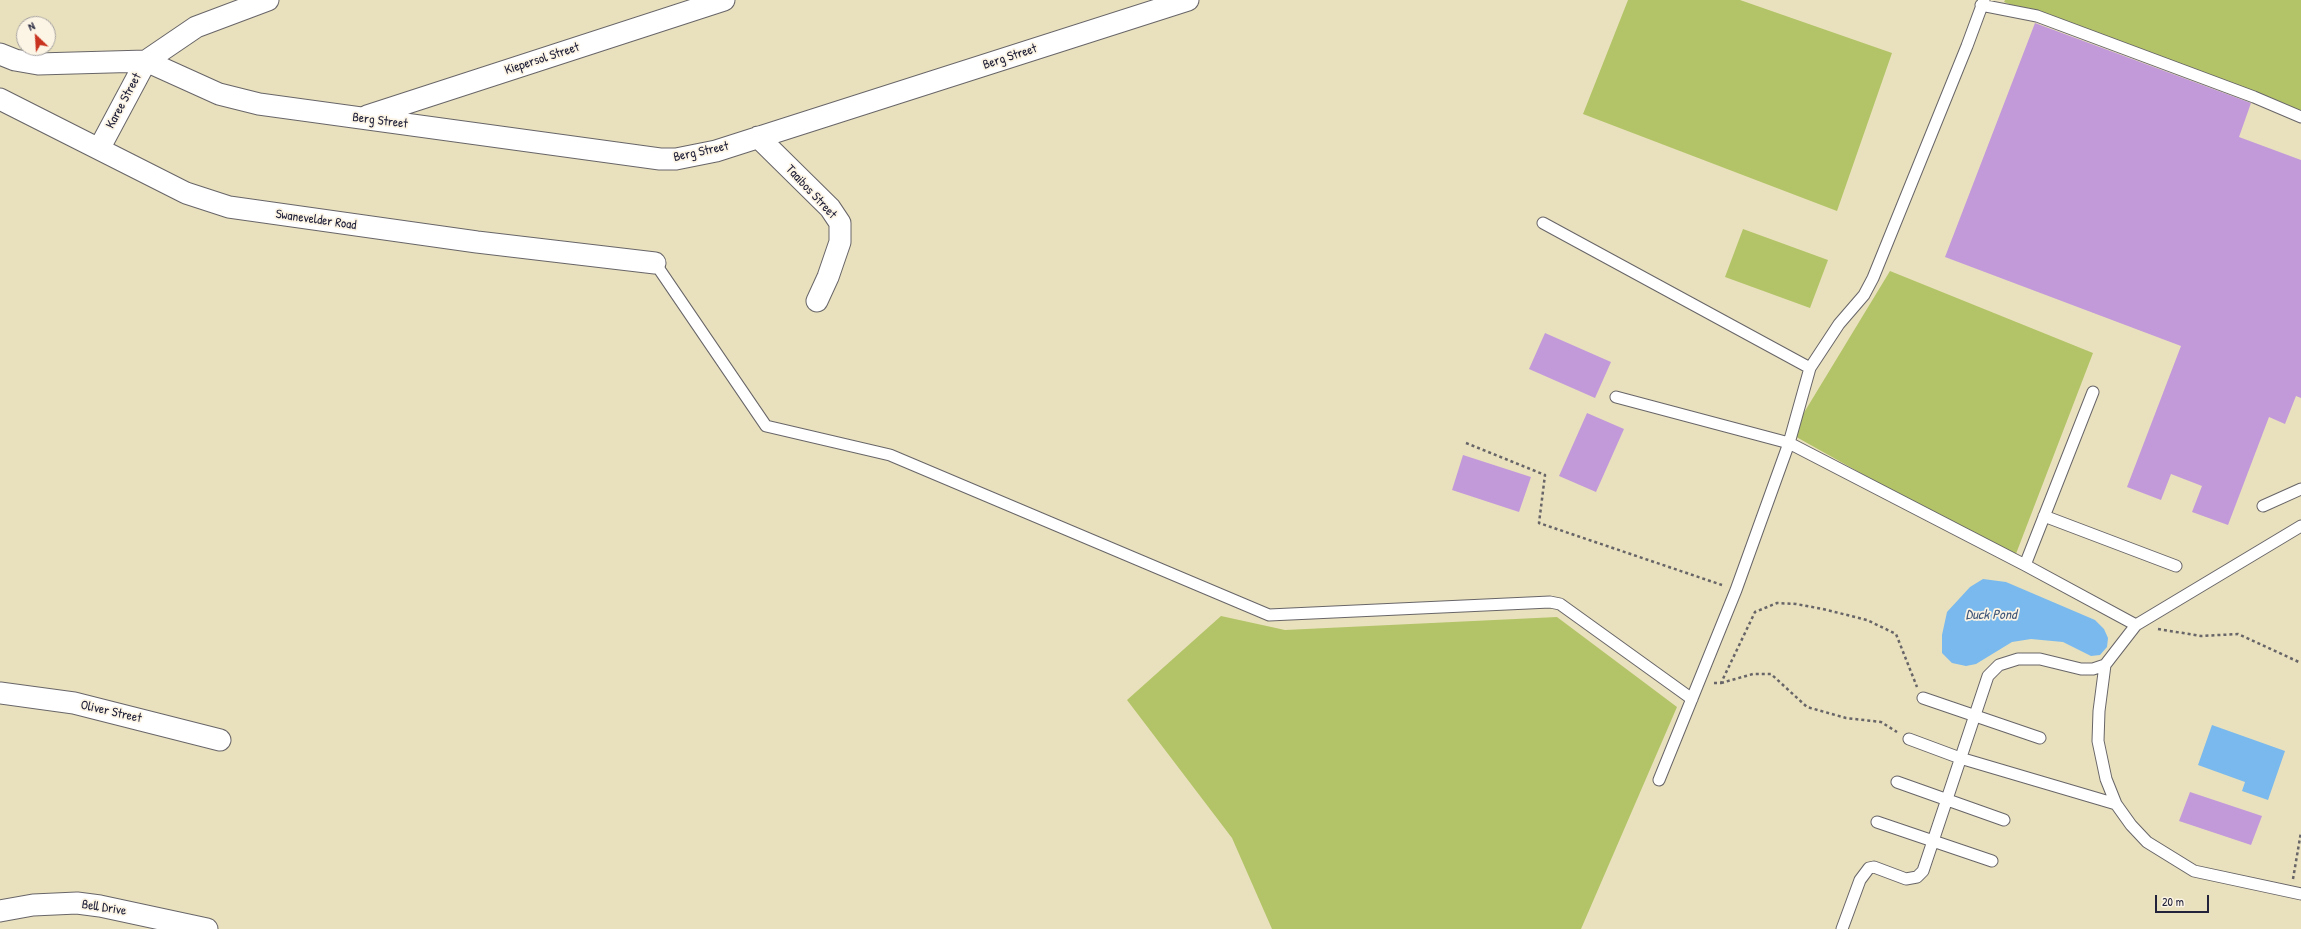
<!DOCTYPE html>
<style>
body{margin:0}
#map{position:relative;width:2301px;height:929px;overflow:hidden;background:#e9e1bd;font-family:"Patrick Hand",sans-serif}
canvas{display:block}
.north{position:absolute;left:16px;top:16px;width:40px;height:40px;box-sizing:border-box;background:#fcf5e5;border:1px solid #a5a1a1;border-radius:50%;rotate:335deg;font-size:11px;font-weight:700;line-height:16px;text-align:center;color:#22223b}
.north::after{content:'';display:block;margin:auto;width:14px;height:18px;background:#c8321e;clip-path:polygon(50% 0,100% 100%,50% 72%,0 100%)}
.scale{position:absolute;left:2155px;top:895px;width:54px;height:18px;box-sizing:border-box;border:2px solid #22223b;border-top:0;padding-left:5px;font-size:12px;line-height:14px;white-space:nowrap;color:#22223b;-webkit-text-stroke:3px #fcf5e5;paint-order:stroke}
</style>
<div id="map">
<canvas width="2301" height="929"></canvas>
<div class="north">N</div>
<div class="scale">20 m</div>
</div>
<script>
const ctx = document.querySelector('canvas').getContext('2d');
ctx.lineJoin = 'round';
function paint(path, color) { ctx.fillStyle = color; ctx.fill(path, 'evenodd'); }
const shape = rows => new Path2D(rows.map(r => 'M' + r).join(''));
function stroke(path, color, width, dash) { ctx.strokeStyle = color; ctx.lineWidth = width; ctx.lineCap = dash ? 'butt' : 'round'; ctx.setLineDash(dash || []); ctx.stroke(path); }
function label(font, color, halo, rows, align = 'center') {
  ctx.font = font + ' "Patrick Hand",sans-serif'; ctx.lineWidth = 3.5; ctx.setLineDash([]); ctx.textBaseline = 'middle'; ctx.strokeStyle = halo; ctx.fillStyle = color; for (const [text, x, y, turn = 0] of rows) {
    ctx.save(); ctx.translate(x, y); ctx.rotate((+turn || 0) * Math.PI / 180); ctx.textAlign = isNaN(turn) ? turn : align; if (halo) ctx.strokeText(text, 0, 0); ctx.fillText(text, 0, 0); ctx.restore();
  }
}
const green = shape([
 [1628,0,1740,0,1892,53,1837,211,1583,114],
 [2005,0,2301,0,2301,116,2004,2],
 [1743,229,1828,260,1810,308,1725,277],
 [1890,271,2093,353,2014,559,1791,434],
 [1221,616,1285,630,1557,617,1677,707,1581,929,1272,929,1232,838,1127,700]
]);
const water = shape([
 [1983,579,2006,582,2095,620,2104,629,2108,638,2107,647,2100,655,2091,656,2063,642,2031,639,2012,642,1976,664,1966,666,1952,663,1942,653,1942,635,1947,612,1970,587],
 [2212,725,2285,751,2268,800,2242,791,2245,782,2198,765]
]);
const building = shape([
 [2035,23,2251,103,2239,137,2301,160,2301,398,2296,396,2285,424,2269,417,2228,525,2192,512,2202,486,2171,474,2161,500,2127,487,2181,346,1945,257],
 [1545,333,1611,362,1595,398,1529,369],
 [1587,413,1624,429,1596,492,1559,476],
 [1463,455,1531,477,1519,512,1452,490],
 [2190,792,2262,816,2251,845,2179,821]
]);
const path = shape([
 [1466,443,1545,475,1539,523,1722,585],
 [2158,629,2201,636,2238,634,2301,663],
 [1714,683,1721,683,1755,612,1777,603,1796,604,1823,609,1867,620,1896,634,1917,687],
 [1721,683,1753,674,1771,674,1807,707,1846,718,1881,722,1897,732],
 [2293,879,2301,832]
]);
const service = shape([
 [1981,5,2037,16,2254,97,2301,117],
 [1543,223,1810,368],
 [655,263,766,426,890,455,1269,615,1550,602,1560,604,1692,699],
 [1616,397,1789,443,2025,565,2136,625],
 [2263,506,2301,489],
 [2044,516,2176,566],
 [2301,526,2136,625,2105,665,2099,711,2098,741,2106,779,2116,804,2131,825,2147,842,2194,871,2301,894],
 [2025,565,2093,392],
 [1923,698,2040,738],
 [1909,739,1960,758,2116,804],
 [1659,780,1736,590,1789,443,1810,368,1839,324,1864,295,1873,278,1967,46,1984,0],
 [1897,782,2004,820],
 [1877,822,1992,861],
 [1842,929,1860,880,1869,868,1874,867,1906,879,1917,877,1923,871,1988,676,1999,665,2018,659,2040,659,2081,669,2093,669,2105,665]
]);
const minor = shape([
 [0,54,15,60,38,64,146,61,219,94,259,104,660,159,676,159,716,151,1188,0],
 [0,99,186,193,229,207,477,242,655,263],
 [367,116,724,0],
 [758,137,830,208,840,223,840,242,828,277,817,301],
 [99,149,146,61,196,27,268,0],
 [0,693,74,703,220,740],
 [0,911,33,905,77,903,100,906,207,929]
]);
const streetNames = [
 ["Berg Street",1010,57,-18],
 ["Kiepersol Street",542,59,-18],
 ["Karee Street",124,101,-62],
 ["Berg Street",380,121,7],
 ["Berg Street",701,152,-12],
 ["Taaibos Street",811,192,47],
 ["Swanevelder Road",316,220,8],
 ["Oliver Street",111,712,13],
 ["Bell Drive",104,908,9]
];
const waterNames = [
 ["Duck Pond",1991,615]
];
paint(green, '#b3c468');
paint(water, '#79b9ed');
paint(building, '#c29ada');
stroke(service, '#686568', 13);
stroke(minor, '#686568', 23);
stroke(path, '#686568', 2.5, [3, 3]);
stroke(service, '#fff', 11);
stroke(minor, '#fff', 21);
label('13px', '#22223b', '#fcf5e5', streetNames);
label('italic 14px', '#405779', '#fcf5e5', waterNames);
</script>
